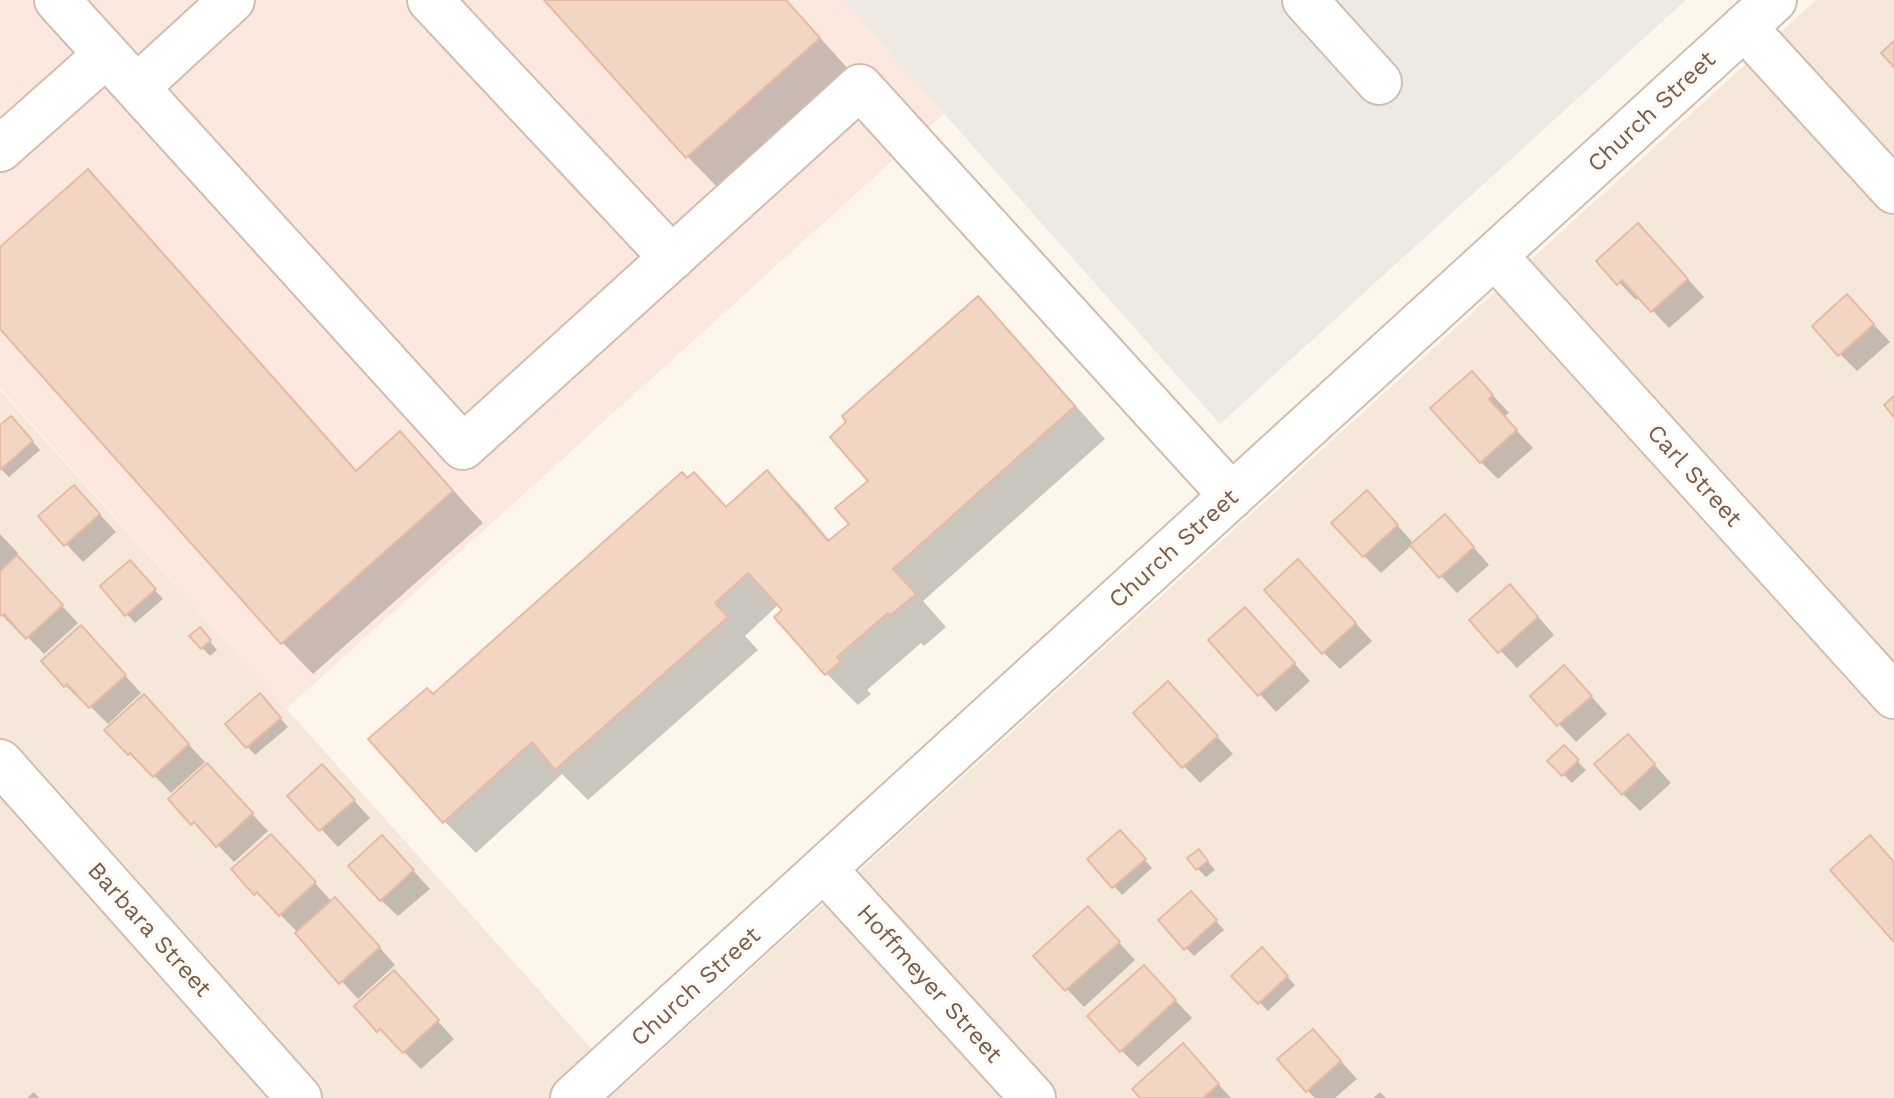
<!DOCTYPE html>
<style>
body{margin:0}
canvas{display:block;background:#fdf6ec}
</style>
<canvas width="1894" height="1098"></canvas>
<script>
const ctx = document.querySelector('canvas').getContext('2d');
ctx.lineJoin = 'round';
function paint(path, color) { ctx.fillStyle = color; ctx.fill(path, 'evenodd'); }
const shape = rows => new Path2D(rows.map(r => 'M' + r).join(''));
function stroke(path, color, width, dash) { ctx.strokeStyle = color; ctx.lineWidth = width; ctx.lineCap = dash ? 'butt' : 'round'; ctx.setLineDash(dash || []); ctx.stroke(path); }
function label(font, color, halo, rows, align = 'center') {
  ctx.font = font + ' "Work Sans",sans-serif'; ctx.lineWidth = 6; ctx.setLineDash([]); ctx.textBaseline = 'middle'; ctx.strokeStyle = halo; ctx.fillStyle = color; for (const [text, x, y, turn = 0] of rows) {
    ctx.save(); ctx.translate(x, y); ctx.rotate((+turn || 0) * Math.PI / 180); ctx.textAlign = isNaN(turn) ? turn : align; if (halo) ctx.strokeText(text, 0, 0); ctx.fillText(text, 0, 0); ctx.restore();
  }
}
const residential = shape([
 [1816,0,1894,0,1894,1098,0,1098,0,390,624,1085]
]);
const commercial = shape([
 [0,0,843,0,944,114,286,709,0,388]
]);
const industrial = shape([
 [843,0,1686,0,1220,424]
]);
const shadow = shape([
 [547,0,786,0,850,71,719,189,688,157],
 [88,172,119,203,358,472,400,434,431,466,483,523,313,674,282,642,0,326,0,250],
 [1655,242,1704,297,1669,328,1639,296,1636,300,1599,261],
 [978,299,1009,330,1105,439,923,601,946,627,924,646,921,643,867,690,871,694,858,705,827,674,776,617,784,610,779,604,745,636,758,650,588,800,562,774,476,853,444,821,433,697,694,475,727,508,767,473,799,504,830,541,852,524,871,481],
 [1864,314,1890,342,1857,371,1840,354],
 [1489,391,1509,413,1504,417,1533,448,1498,479,1481,462],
 [19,426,40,450,9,477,0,468,0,428],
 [90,504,116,532,83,562,41,517],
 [1384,510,1414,544,1462,534,1489,565,1457,593,1412,545,1381,573,1364,556],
 [0,534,18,553,15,556,78,623,44,654,22,631,19,633,0,613],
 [138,571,163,599,135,623,102,587],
 [1315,578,1372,641,1340,669,1323,652],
 [1527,604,1554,635,1517,668,1472,620],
 [1262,627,1310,681,1276,712,1211,640],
 [192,637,207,638,217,650,210,656],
 [97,645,141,693,108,724,85,701,82,702,65,685],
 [1581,685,1607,714,1576,742,1533,696],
 [1184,700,1233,754,1200,783,1184,766],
 [268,704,288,727,255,755,227,724],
 [160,714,205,762,171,793,148,769,146,771,107,730],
 [1564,748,1586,770,1572,783,1550,761],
 [1644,753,1671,783,1640,811,1623,794],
 [224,783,268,831,234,862,212,839,210,840,171,799],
 [339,784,370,818,338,847,290,796],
 [1128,841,1152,868,1122,895,1090,859],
 [1199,851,1215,870,1206,877,1198,869],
 [288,853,332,902,352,916,395,965,358,999,298,933,275,909,273,910,234,870],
 [399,855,430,889,398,916,381,900],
 [1199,901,1224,930,1194,956,1186,948],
 [1104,926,1135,960,1084,1007,1036,956],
 [1262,950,1295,985,1268,1011,1234,976],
 [1160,984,1192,1018,1138,1067,1121,1050],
 [410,990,454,1039,421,1069,398,1046,396,1047,357,1006],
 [1330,1049,1357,1079,1335,1098,1315,1098,1307,1090],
 [1199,1063,1231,1098,1143,1098],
 [34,1092,39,1098,27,1098],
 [1380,1092,1386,1098,1373,1098]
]);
const building = shape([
 [544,0,786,0,820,38,686,158,544,0],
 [1894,41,1894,67,1881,53,1894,41],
 [88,169,356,471,400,431,453,491,281,644,0,329,0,247,88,169],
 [1638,223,1688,279,1651,312,1622,280,1617,285,1596,261,1638,223],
 [1847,294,1874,324,1838,356,1812,326,1847,294],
 [978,296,1075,406,893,569,916,594,891,615,888,613,837,657,841,661,825,675,774,617,782,610,748,573,715,603,728,617,555,770,532,742,443,823,368,739,427,688,433,694,682,472,687,478,694,472,726,507,767,470,828,541,849,524,835,508,868,481,830,437,846,422,842,416,978,296],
 [1472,371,1493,395,1489,399,1517,430,1480,463,1430,408,1472,371],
 [1894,396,1894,417,1884,405,1894,396],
 [11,416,33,441,0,470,0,425,11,416],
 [74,485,100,514,64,546,38,516,74,485],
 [1367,490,1398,525,1363,557,1331,523,1367,490],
 [1445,514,1474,547,1439,578,1410,545,1445,514],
 [17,555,63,605,26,639,4,614,0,616,0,571,17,555],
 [1298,559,1356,623,1322,654,1264,590,1298,559],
 [130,560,156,589,125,616,100,586,130,560],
 [1510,584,1538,617,1498,653,1469,620,1510,584],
 [1245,607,1295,663,1258,696,1208,640,1245,607],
 [81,625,126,675,89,708,67,684,64,687,41,661,81,625],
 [200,627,211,640,201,649,189,636,200,627],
 [1564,665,1592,696,1557,726,1530,696,1564,665],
 [1168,681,1218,736,1182,768,1133,713,1168,681],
 [260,693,281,718,246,748,225,724,260,693],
 [144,694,189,744,153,777,130,753,128,755,104,730,144,694],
 [1628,734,1655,764,1622,795,1594,764,1628,734],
 [1564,745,1579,760,1562,776,1547,761,1564,745],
 [207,763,253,813,216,847,194,822,191,825,168,799,207,763],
 [322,764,355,800,319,831,287,796,322,764],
 [1120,830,1146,859,1112,888,1087,859,1120,830],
 [271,834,316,882,279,916,257,892,254,895,231,869,271,834],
 [382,835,414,870,380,901,348,866,382,835],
 [1870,835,1894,862,1894,942,1830,870,1870,835],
 [1199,849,1208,861,1196,870,1187,858,1199,849],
 [1191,891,1217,920,1184,950,1158,920,1191,891],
 [335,897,380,947,339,984,295,933,335,897],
 [1088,906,1120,942,1065,991,1033,956,1088,906],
 [1262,947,1288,976,1258,1004,1231,976,1262,947],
 [1144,965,1176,1000,1120,1052,1087,1016,1144,965],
 [394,970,439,1020,403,1053,380,1029,377,1032,354,1006,394,970],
 [1313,1029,1341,1061,1306,1092,1277,1059,1313,1029],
 [1183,1043,1219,1084,1203,1098,1140,1098,1132,1089,1183,1043]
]);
const minor = shape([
 [57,0,463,447,860,87,1232,496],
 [430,0,672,258],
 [1305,0,1379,82],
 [1744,27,1894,191],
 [137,87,232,0],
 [0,149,106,55],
 [1495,256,1894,696],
 [0,762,299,1098],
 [824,869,1033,1098],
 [573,1098,1774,0]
]);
const streetNames = [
 ["Church Street",1652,112,-43],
 ["Carl Street",1694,476,48],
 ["Church Street",1174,549,-42],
 ["Barbara Street",149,930,48],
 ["Hoffmeyer Street",929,984,48],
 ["Church Street",696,987,-42]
];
paint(residential, '#f5e8da');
paint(commercial, '#fde8e0');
paint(industrial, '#efe9e4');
paint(shadow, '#0003');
paint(building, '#f3d5c3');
stroke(building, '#e6bba3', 2);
stroke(minor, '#d1beb0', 48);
stroke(minor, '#fff', 44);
label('24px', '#7a5c4d', '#fffaf3', streetNames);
</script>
